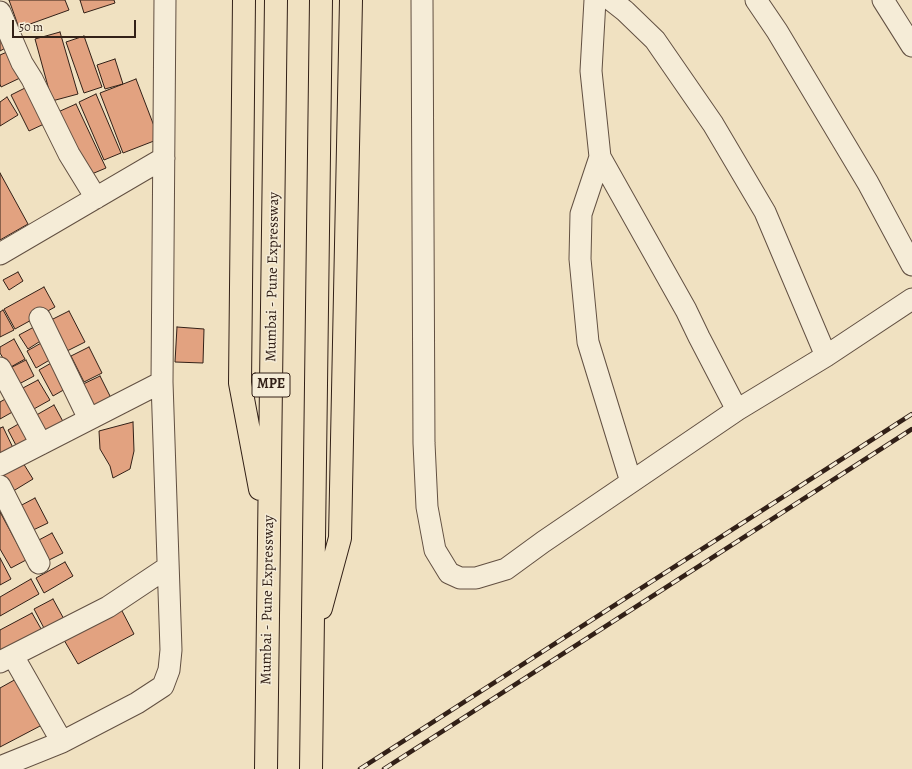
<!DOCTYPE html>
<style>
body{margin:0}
#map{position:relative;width:912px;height:769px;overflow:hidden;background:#f0e1c1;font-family:Alegreya,serif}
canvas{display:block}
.scale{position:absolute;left:12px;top:20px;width:124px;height:18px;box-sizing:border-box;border:2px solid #322017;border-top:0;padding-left:5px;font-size:12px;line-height:14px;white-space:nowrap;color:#322017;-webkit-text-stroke:3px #f5ecd7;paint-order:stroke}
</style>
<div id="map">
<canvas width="912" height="769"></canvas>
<div class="scale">50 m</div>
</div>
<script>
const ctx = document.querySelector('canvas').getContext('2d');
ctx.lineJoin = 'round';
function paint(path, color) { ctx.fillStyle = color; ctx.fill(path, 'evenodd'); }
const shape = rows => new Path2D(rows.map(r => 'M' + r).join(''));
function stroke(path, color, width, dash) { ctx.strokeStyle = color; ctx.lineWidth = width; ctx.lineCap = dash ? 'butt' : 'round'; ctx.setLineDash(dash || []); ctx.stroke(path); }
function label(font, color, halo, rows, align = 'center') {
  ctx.font = font + ' Alegreya,serif'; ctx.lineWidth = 3; ctx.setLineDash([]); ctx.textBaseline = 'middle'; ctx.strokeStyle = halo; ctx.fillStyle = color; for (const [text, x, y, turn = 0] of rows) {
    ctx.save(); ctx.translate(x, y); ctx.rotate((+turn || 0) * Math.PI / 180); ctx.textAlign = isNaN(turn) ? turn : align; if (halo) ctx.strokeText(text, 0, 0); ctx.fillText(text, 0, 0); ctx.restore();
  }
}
const building = shape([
 [9,0,65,0,69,10,19,28,9,0],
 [80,0,114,0,115,3,84,13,80,0],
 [0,31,9,46,0,51,0,31],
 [60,32,78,94,52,101,35,39,60,32],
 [84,36,102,87,84,93,66,42,84,36],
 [7,52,20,78,1,87,0,84,0,55,7,52],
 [115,59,123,84,105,89,97,65,115,59],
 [136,79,159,139,123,153,100,93,136,79],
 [25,88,44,124,29,131,11,95,25,88],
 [96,94,121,153,104,160,79,102,96,94],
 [7,97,18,115,0,126,0,102,7,97],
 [76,104,106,168,87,176,58,112,76,104],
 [0,173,28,224,0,240,0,173],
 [18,272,23,281,9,290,3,280,18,272],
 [44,287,55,307,15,329,4,309,44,287],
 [3,310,14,330,0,337,0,312,3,310],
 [69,311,85,342,67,351,51,320,69,311],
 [34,327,42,340,28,349,19,335,34,327],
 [177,327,204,329,203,363,175,362,177,327],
 [14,339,25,359,9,368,0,353,0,347,14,339],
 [43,342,53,358,36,368,27,351,43,342],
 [89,347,102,373,84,382,71,356,89,347],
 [26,360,34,376,19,384,10,368,26,360],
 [53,362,67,388,53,396,39,370,53,362],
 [100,376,111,398,90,408,79,386,100,376],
 [38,380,50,400,32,410,21,389,38,380],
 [9,397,16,410,0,419,0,402,9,397],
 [54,405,66,427,45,439,33,417,54,405],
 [22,422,33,444,19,451,8,430,22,422],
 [133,422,134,451,130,469,113,478,110,466,100,449,99,431,133,422],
 [3,427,15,452,0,459,0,428,3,427],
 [20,458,33,479,10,493,0,476,0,470,20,458],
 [35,498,48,523,31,531,18,507,35,498],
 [0,512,26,560,11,568,0,549,0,512],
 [52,533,63,553,47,561,37,541,52,533],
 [0,558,11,579,0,585,0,558],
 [65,562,73,576,44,593,36,578,65,562],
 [31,579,39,594,0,616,0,597,31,579],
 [53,599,65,621,46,632,34,609,53,599],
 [121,609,134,634,78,664,64,640,121,609],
 [32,613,44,634,0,651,0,630,32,613],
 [18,678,42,725,0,747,0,688,18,678]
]);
const minor = shape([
 [422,0,424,443,427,507,435,550,449,573,460,578,476,578,506,569,543,542,737,410,826,356,912,299],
 [595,0,591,71,600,157,686,310,699,337,737,410],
 [611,0,625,11,655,40,713,124,765,212,826,356],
 [756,0,777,31,868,183,912,265],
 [883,0,912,46],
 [0,12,22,63,32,79,69,154,96,198],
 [600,157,581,214,580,259,588,342,631,482],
 [0,254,164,158],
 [40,318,89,419],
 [0,368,41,444],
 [0,465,162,382],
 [0,486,39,563],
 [13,656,62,742],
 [0,662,108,607,168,567],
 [0,767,62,742,137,703,163,686,169,670,171,650,162,382,165,0]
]);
const highway = shape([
 [244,0,240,383,260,489],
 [321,608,340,538,351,0],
 [266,769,276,0],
 [311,769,321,0]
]);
const rail = shape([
 [360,769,912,414],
 [384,769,912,429]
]);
const shields = [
 [271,385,38]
];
const shieldNames = [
 ["MPE",271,385]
];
const streetNames = [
 ["Mumbai - Pune Expressway",273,277,-89],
 ["Mumbai - Pune Expressway",268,600,-89]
];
paint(building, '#e2a280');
stroke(building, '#322017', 1);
stroke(minor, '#625042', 23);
stroke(highway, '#322017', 24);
stroke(minor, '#f5ecd7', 21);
stroke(highway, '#f0e1c1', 22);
stroke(rail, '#322017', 4.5);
stroke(rail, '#f5ecd7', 3, [9]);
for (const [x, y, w] of shields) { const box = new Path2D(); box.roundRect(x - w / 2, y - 12, w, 24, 3); ctx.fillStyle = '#f5ecd7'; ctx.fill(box); stroke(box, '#322017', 1); }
label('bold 14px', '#322017', null, shieldNames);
label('15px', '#322017', '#f5ecd7', streetNames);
</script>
